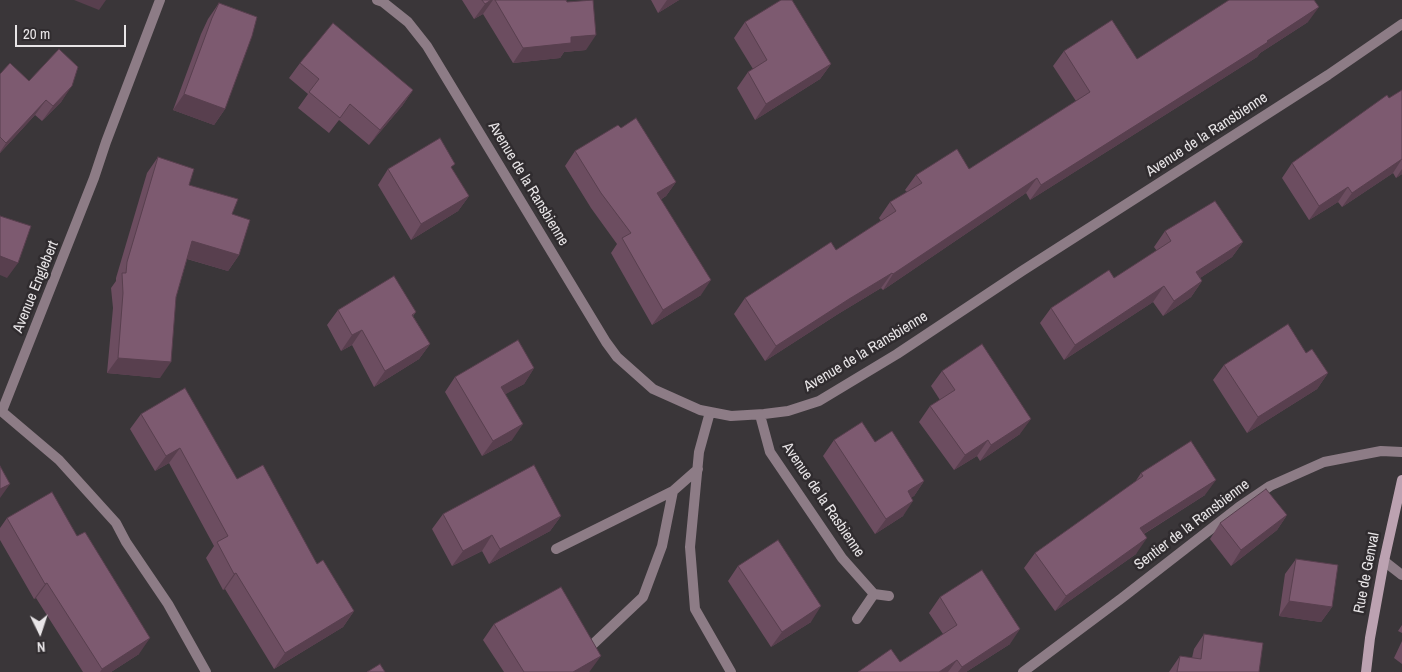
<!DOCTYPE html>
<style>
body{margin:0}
#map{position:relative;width:1402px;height:672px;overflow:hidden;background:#3a3639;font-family:"Archivo Narrow",sans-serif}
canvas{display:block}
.north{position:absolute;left:15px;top:607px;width:50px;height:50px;-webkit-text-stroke:4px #302c2f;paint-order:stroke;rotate:176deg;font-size:14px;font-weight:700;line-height:20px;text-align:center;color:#e8e5e7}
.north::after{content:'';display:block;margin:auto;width:18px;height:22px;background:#e8e5e7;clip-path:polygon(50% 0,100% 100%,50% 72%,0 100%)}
.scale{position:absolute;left:15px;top:25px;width:111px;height:22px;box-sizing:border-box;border:2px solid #e8e5e7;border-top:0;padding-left:6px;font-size:15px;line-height:18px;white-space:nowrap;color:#e8e5e7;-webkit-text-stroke:4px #302c2f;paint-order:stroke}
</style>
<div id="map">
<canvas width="1402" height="672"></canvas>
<div class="north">N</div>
<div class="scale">20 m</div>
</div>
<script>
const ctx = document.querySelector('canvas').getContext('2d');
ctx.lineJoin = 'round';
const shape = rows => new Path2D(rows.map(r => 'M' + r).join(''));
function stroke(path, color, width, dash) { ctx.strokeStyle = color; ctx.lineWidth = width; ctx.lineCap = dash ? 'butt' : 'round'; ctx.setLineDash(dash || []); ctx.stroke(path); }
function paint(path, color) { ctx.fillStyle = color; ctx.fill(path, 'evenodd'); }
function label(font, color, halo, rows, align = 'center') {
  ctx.font = font + ' "Archivo Narrow",sans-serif'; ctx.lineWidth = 5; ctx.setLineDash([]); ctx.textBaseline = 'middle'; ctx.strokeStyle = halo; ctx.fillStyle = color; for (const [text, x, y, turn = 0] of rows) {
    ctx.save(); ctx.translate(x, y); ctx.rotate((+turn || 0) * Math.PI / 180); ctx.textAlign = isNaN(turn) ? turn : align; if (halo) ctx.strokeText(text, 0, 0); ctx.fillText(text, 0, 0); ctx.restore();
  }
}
const street = shape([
 [377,0,383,2,408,22,427,46,606,342,617,357,653,389,700,410,731,416,764,414,788,411,819,401,897,354,1022,271,1328,75,1402,24],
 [0,410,59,460,116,523,126,542,168,604,206,672],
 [2,411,94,178,106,142,160,0],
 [710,412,699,452,690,547,695,609,731,672],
 [760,415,770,452,842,558,874,594,857,619],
 [556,549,673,491],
 [1384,561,1402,575],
 [874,594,889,596],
 [590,647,643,597,662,546,673,491,698,469],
 [1023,672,1122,598,1239,507,1270,486,1324,462,1381,451,1402,452]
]);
const secondary = shape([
 [1366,672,1370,638,1384,561,1402,480]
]);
const wall = shape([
 [462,0,566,0,586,50,564,52,560,58,513,63,483,14,474,19],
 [651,0,679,0,658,13],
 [219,3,225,109,214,125,173,110,201,34,208,19],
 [745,22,831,64,820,79,755,120,737,88,748,72,753,69,734,38],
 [1308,22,1260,53,1257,57,1030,200,1026,193,883,290,881,288,838,314,765,361,734,314,745,298,836,250,881,221,879,218,890,202,907,192,905,190,916,175,969,169,1076,101,1053,66,1064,51,1137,59],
 [300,63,413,90,402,106,369,145,339,120,329,133,298,108,308,94,289,78],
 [0,74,29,81,71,86,61,102,42,121,35,115,0,153],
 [1402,90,1402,174,1396,178,1393,173,1342,207,1338,202,1309,220,1282,178,1292,163],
 [621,128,676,182,666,196,660,200,701,295,652,325,611,253,617,244,591,208,565,166,575,151],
 [158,157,189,185,232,214,239,255,228,271,187,259,176,297,160,378,107,373,113,308,111,288,116,281,116,278,147,173],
 [451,168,469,196,458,211,411,240,378,185,388,169],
 [1165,231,1243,242,1232,257,1200,278,1202,281,1191,297,1163,316,1153,302,1064,360,1040,323,1051,308,1114,278,1157,251,1154,247],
 [338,310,416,312,413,316,430,344,419,359,374,387,352,345,341,351,327,325],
 [1306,353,1328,373,1317,389,1247,433,1213,380,1224,365],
 [534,368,524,384,505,394,512,440,482,456,445,392,455,377],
 [942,371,1020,434,980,461,977,456,954,470,919,422,930,406,940,400,931,386],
 [141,414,237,479,317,564,354,611,343,627,274,669,225,589,223,590,206,558,214,546,169,463,155,471,130,429],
 [834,440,875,442,924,481,914,496,911,497,903,516,875,534,823,456],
 [1141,473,1205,495,1144,534,1136,554,1055,611,1024,568,1035,553,1135,482],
 [443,514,561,516,550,531,489,564,482,551,452,566,432,529],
 [1287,515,1277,530,1231,566,1210,539,1220,523],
 [7,518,139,654,111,672,83,672,36,598,34,599,0,540,0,528],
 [1296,559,1332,607,1321,622,1279,616,1285,574],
 [738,566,811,622,771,647,728,581],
 [940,597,1010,644,966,672,858,672,900,662,943,634,929,613],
 [494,624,590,671,588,672,504,672,483,640],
 [1402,625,1402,633,1398,631],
 [1204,634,1259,672,1169,672,1180,656,1192,658,1194,649],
 [1402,641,1402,664,1394,658]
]);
const shadedWall = shape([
 [74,0,106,0,99,10],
 [491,0,493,0,483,14,474,19,485,4],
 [667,0,679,0,658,13],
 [1319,7,1308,22,1260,53,1257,57,1030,200,1041,185],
 [596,35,586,50,564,52,560,58,513,63,523,48,571,37],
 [831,64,820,79,755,120,766,104],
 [72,86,61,102,42,121,53,106],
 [413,90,402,106,369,145,380,130],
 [184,94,225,109,214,125,173,110],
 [46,100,35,115,0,153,0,152,6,143],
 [1402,159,1393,173,1342,207,1352,193],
 [1402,169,1402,174,1396,178],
 [1037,178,1026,193,883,290,893,274],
 [676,182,666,196,646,208,657,193],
 [1348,187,1338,202,1309,220,1319,206],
 [469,196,458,211,411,240,421,224],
 [192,241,239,255,228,271,181,257],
 [1243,242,1232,257,1185,288,1196,272],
 [0,256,18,263,7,278,0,275],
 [892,273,881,288,838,314,765,361,776,346,849,299],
 [711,280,701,295,652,325,663,310],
 [1202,281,1191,297,1163,316,1174,301],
 [1164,286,1153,302,1064,360,1075,345],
 [362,330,352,345,341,351,352,335],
 [430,344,419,359,374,387,385,371],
 [118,358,171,362,160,378,107,373],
 [534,368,524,384,490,403,501,387],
 [1328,373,1317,389,1247,433,1258,417],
 [1031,419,1020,434,980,461,991,445],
 [523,424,512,440,482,456,493,441],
 [988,440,977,456,954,470,965,455],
 [180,448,169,463,155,471,166,456],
 [1216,480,1205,495,1129,543,1140,528],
 [924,481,914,496,897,507,908,491],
 [10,484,0,498,0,489],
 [913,501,903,516,875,534,886,519],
 [1287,515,1277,530,1231,566,1241,550],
 [561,516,550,531,489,564,500,549],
 [492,535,482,551,452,566,463,551],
 [1147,538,1136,554,1055,611,1066,596],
 [236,573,225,589,223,590,234,574],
 [47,583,36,598,34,599,45,584],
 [1289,601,1332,607,1321,622,1279,616],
 [821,606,811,622,771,647,782,632],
 [354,611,343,627,274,669,285,653],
 [1020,629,1010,644,966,672,958,672,962,667],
 [150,638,139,654,111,672,100,672,102,669],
 [601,656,590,671,588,672,573,672],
 [957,660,948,672,939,672]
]);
const building = shape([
 [482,0,491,0,485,4,482,0],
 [495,0,566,0,567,2,593,0,596,35,571,37,571,43,523,48,495,0],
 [781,0,792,0,831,64,766,104,748,72,767,60,745,22,781,0],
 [1229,0,1314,0,1319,7,1267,41,1268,42,1041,185,1037,178,893,274,892,273,849,299,776,346,745,298,831,242,836,250,896,211,890,202,922,183,916,175,957,149,969,169,1090,92,1064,51,1112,20,1137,59,1229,0],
 [219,3,257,17,252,36,225,109,184,94,212,18,219,3],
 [333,23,413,90,380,130,350,104,340,118,309,92,319,79,300,63,333,23],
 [59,49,78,67,72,86,53,106,46,100,6,143,0,137,0,74,10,63,29,81,59,49],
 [1402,90,1402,159,1352,193,1348,187,1319,206,1292,163,1387,95,1389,98,1402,90],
 [636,118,676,182,657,193,711,280,663,310,622,238,631,233,601,193,575,151,618,125,621,128,636,118],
 [440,138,455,164,451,167,469,196,421,224,388,169,440,138],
 [158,157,194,169,189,185,238,199,232,214,250,220,239,255,192,241,176,297,171,362,118,358,123,293,122,273,126,273,127,262,158,157],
 [1215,201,1243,242,1196,272,1202,281,1174,301,1164,286,1075,345,1051,308,1109,270,1114,278,1171,241,1165,231,1215,201],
 [0,216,31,226,18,263,0,256,0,216],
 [394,276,416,312,412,315,430,344,385,371,362,330,352,335,338,310,394,276],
 [1288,324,1306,353,1312,349,1328,373,1258,417,1224,365,1288,324],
 [518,340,534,368,501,387,523,424,493,441,455,377,518,340],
 [982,344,1031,419,991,445,988,440,965,455,930,406,955,390,942,371,982,344],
 [185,388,237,479,263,465,317,564,323,560,354,611,285,653,236,573,234,574,217,542,228,536,180,448,166,456,141,414,185,388],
 [862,422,875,442,892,431,924,481,908,491,913,501,886,519,834,440,862,422],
 [1191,441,1216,480,1140,528,1147,538,1066,596,1035,553,1143,476,1141,473,1191,441],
 [534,465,561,516,500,549,492,535,463,551,443,514,534,465],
 [0,466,10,484,0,489,0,466],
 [1266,489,1287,515,1241,550,1220,523,1266,489],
 [52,492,77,536,85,532,150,638,102,669,47,583,45,584,7,518,52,492],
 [778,540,821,606,782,632,738,566,778,540],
 [1296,559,1338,565,1332,607,1289,601,1296,559],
 [982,570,1020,629,962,667,957,660,939,672,858,672,891,649,900,662,957,625,940,597,982,570],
 [561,587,601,656,573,672,524,672,494,624,561,587],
 [1204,634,1263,643,1259,672,1177,672,1180,656,1201,659,1204,634],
 [380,664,385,672,367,672,380,664]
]);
const streetNames = [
 ["Avenue de la Ransbienne",1207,135,-33],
 ["Avenue de la Ransbienne",528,184,59],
 ["Avenue Englebert",36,287,-68],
 ["Avenue de la Ransbienne",866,352,-31],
 ["Avenue de la Rasbienne",823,500,56],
 ["Sentier de la Ransbienne",1192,525,-37],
 ["Rue de Genval",1367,573,-79]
];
stroke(street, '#8d7c86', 10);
stroke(secondary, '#bca2b1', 10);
paint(wall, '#6c4d60');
paint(shadedWall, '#583f4e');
paint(building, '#7d5a70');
stroke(building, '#583f4e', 1);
label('15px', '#e8e5e7', '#302c2f', streetNames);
</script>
